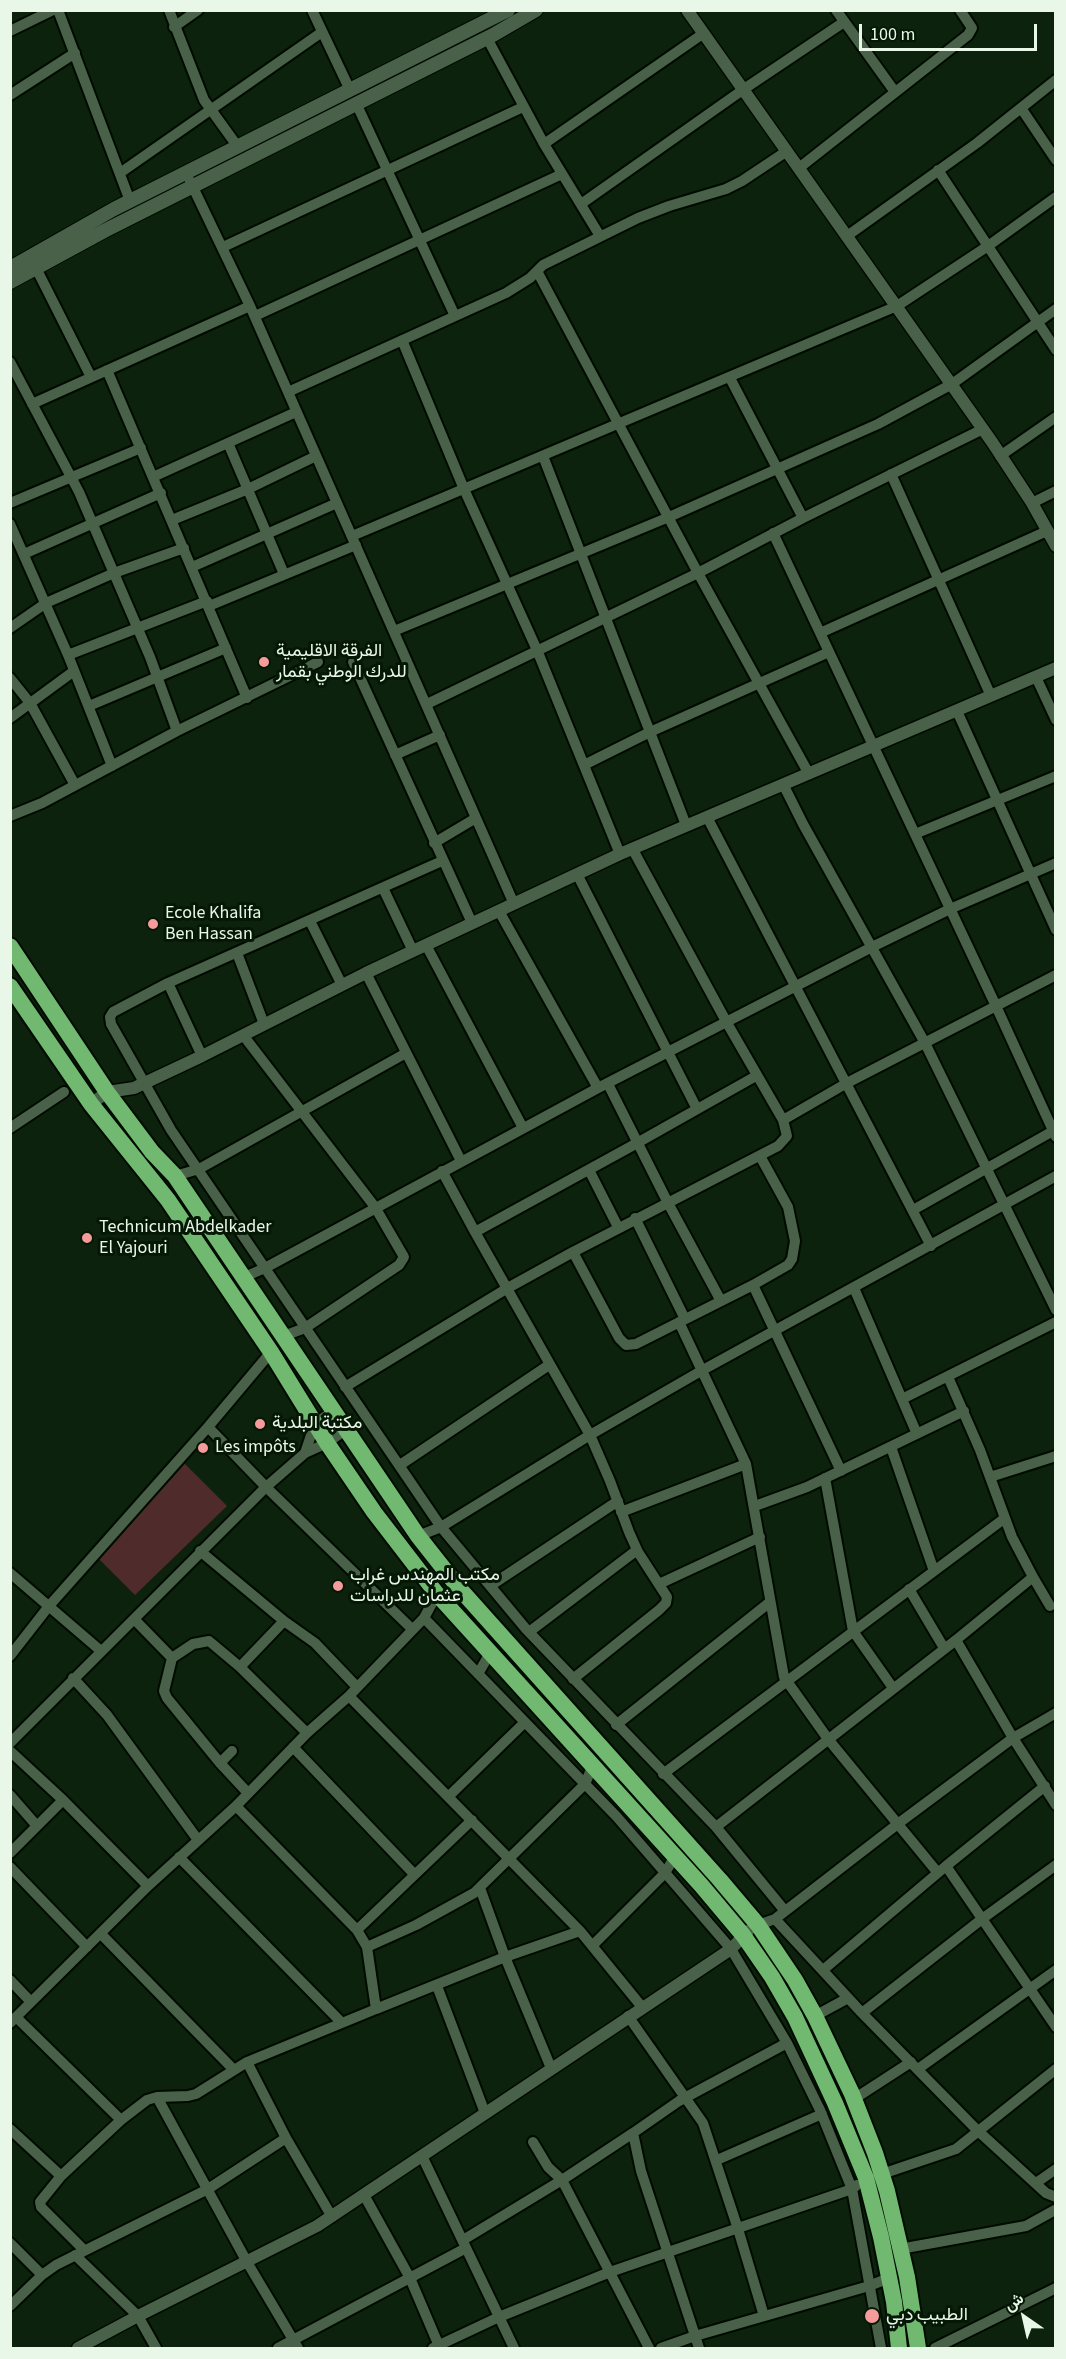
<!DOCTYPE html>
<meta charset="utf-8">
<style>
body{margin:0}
#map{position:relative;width:1066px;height:2359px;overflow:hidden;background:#0d220d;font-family:"Source Sans 3",Vazirmatn,sans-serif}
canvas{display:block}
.frame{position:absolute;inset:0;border:12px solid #e9f7e8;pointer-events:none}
.north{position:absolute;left:994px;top:2287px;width:60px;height:60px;-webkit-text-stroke:4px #051805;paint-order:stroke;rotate:326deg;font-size:16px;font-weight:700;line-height:24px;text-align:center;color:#e9f7e8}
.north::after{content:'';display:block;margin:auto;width:21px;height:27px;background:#e9f7e8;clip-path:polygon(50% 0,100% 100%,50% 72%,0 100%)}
.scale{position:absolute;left:859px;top:24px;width:178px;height:27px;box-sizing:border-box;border:3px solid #e9f7e8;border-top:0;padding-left:8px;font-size:18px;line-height:21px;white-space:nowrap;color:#e9f7e8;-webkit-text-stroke:4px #051805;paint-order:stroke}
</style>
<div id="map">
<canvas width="1066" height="2359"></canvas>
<div class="frame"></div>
<div class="north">ش</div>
<div class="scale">100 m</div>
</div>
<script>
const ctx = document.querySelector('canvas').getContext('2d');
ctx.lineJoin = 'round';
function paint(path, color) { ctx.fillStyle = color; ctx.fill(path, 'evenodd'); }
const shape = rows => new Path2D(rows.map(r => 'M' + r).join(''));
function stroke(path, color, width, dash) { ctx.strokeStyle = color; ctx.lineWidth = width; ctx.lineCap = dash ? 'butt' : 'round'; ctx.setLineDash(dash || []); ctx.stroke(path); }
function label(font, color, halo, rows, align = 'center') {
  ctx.font = font + ' "Source Sans 3",Vazirmatn,sans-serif'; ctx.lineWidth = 6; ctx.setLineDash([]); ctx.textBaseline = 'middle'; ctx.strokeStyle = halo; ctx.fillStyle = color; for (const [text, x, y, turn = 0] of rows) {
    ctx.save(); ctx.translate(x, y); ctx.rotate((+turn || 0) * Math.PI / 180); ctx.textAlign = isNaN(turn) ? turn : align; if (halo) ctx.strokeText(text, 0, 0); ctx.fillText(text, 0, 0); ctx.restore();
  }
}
const green = shape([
 [182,1461,227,1506,135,1595,97,1557]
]);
const minor = shape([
 [58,10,130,201],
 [169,10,204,100,238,147],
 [312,10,350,90],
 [836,10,895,92],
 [174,27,198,10],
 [10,31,53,10],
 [487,38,544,144,600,236],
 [10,95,75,53],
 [356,103,455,316],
 [1021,108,1056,160],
 [544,144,704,33],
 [799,168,968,35,972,28,960,10],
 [938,170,1056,350],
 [120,173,322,32],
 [190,181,250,306,514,904],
 [581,204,744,89,844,22],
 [847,236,977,143,1056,80],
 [223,247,523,107],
 [36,268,91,377],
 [537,271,698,573,809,774],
 [255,316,562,174],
 [402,340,464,489,537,650,620,854],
 [10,362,79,492,150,657,177,731],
 [107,370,247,698],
 [730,378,803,518],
 [288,392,506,293,530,278,543,265,638,218,669,206,726,189,742,181,787,151],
 [32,404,250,306],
 [228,443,284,574],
 [543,456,686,825],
 [1000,456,1056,417],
 [891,474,991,696],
 [153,477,296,412],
 [10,503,141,448],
 [1032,503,1056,491],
 [172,520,248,489,316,456],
 [10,524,68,655,112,766],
 [773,533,996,1006,1056,1137],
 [352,536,897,306,988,246,1056,197],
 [24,554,161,493],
 [192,567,337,503],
 [209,606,356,545],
 [10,628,46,603,114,573,184,548],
 [394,631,669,517,878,424,952,384,1056,309],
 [820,633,1047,531],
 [68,655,207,601],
 [353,662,472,923],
 [1036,677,1056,720],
 [10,678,30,703,75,785],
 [427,704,698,573,803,518,983,429],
 [89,706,226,648],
 [957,711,1056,930],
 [10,718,74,671],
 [395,755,440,735],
 [584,765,650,732,829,652],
 [783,784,803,824,925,1043,1056,1310],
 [10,816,42,803,177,731,318,662],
 [707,817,931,1246],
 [915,834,1056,776],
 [434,843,476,818],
 [632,848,727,1023,783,1120,847,1083,1056,975],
 [442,861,168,983,113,1012,110,1017,111,1024,171,1130,441,1527,526,1629,716,1827,785,1911],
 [577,874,697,1109],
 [383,888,413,951],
 [499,911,598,1088],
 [310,921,342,985],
 [426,945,523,1128],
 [237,953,264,1024],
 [366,973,461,1161],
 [168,983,202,1056],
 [243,1035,375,1207,404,1257,399,1265,305,1328,281,1337],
 [608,1084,668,1203,721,1301],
 [10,1128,64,1092],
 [589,1170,618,1227],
 [442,1171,475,1232,630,1147,756,1076],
 [175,1176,199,1169,406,1053],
 [913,1210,1053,1131],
 [635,1218,685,1319],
 [475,1232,590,1435,610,1481,629,1532,638,1552,667,1597,666,1603,659,1610,573,1679],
 [573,1252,619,1338,626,1345,636,1344,753,1285,788,1265,792,1259,795,1241,788,1207,760,1156],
 [242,1278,265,1268,598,1088,872,947,950,909,1056,863],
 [753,1285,841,1471],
 [854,1288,917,1434],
 [679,1322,746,1464,784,1677,828,1739,938,1873],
 [948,1377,980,1450,1012,1537,1033,1577],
 [345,1387,506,1289,573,1252,778,1146,787,1136,783,1120],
 [902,1399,1056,1322],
 [208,1427,266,1487,412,1629],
 [891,1447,934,1571],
 [305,1453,315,1423,334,1411],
 [400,1465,549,1365],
 [990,1477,1056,1456],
 [825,1478,853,1631,893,1688],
 [755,1506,807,1487,964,1411],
 [621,1512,746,1464],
 [418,1536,441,1527,590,1435,701,1371,1056,1176],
 [200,1551,284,1621,315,1643,357,1687],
 [10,1573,101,1651],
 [659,1584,760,1537],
 [490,1586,618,1501],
 [909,1589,944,1648],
 [1050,1606,1033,1577,956,1640,1013,1738,1056,1805],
 [424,1618,617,1817,731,1949,787,2043,820,2110,852,2189,881,2348],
 [134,1619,172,1658],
 [529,1632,637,1550],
 [10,1656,49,1606,208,1427,271,1352],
 [240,1667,284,1621],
 [478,1674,490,1653],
 [73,1678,107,1715,198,1840],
 [349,1696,580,1931,642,2007],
 [616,1725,770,1602],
 [10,1743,266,1487,305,1453,327,1443,347,1429],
 [293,1747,414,1874],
 [10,1751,63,1800,148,1886],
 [220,1763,232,1751],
 [663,1774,1005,1518],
 [247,1792,220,1763,167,1698,164,1691,172,1658,193,1644,209,1641,240,1667,307,1733],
 [10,1795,37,1826],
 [449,1796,525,1722],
 [716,1827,956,1640],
 [10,1853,63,1800],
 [179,1857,342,2023],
 [946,1866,1056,2027],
 [10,1867,87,1947],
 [480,1888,505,1957,551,2068],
 [775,1919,862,2013,977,2130,1046,2193,1056,2197],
 [758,1925,775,1919,899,1823,1013,1738,1056,1713],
 [357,1930,472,1820],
 [101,1934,234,2070],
 [592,1946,665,1873,675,1856],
 [367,1947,416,1925,474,1893,585,1784,593,1765],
 [823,1970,946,1866,1045,1786],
 [10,1980,31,2002],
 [437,1986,485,2113],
 [376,2009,505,1957,580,1931],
 [862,2013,982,1919,1056,1865],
 [628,2016,703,2123,738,2229,764,2316],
 [815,2016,848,1998],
 [16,2017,121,2120,61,2176,40,2202,41,2207,84,2250],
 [10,2023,148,1886,236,1806,307,1733,349,1696,424,1618,437,1594],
 [247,2062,286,2138,332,2217],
 [918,2069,1056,1970],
 [157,2097,247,2262,298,2348],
 [854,2099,911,2062],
 [121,2120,147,2100,157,2097,188,2096,196,2094,247,2062,376,2009,367,1947,357,1930,236,1806],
 [10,2129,61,2176],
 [533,2142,548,2167,562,2180,649,2348],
 [422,2156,514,2348],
 [717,2160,822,2114],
 [882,2174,956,2149,1056,2069],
 [1036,2183,1056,2169],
 [364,2195,410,2278,439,2346],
 [463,2240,562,2180,633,2133],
 [10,2243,42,2275],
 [900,2249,1026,2226,1055,2210],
 [75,2255,138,2316,156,2348],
 [10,2306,42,2275,56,2265,208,2189,286,2138],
 [278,2348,466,2248],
 [433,2348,499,2317,610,2272,852,2189,857,2185],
 [661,2348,695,2336,869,2286,889,2278],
 [699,2348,641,2171,633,2133,679,2101,787,2043],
 [935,2348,1056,2288]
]);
const tertiary = shape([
 [687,10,992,442,1032,503,1056,546],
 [91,1104,107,1092,134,1088,202,1056,366,973,620,854,1056,668],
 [78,2348,138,2316,317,2226,731,1949,748,1931]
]);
const secondary = shape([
 [10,268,114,209,508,10],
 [10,282,104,231,493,35,536,10]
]);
const trunk = shape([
 [10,946,107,1092,152,1152,175,1176,418,1536,459,1588,720,1880,758,1925,795,1980,815,2016,852,2094,875,2153,887,2191,907,2277,918,2348],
 [10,986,91,1104,168,1200,271,1352,327,1443,374,1512,437,1594,701,1885,743,1935,772,1977,795,2017,835,2103,866,2178,881,2237,894,2302,899,2348]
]);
const markers = [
 [264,662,6,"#f59b9c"],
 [153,924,6,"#f59b9c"],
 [87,1238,6,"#f59b9c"],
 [260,1424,6,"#f59b9c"],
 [203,1448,6,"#f59b9c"],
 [338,1586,6,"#f59b9c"],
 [872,2316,8,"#f59b9c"]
];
const poiNames = [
 ["الفرقة الاقليمية",276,652],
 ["للدرك الوطني بقمار",276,673],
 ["Ecole Khalifa",165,914],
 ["Ben Hassan",165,935],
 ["Technicum Abdelkader",99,1228],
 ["El Yajouri",99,1249],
 ["مكتبة البلدية",272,1424],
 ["Les impôts",215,1448],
 ["مكتب المهندس غراب",350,1576],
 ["عثمان للدراسات",350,1597],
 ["الطبيب دبي",886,2316]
];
paint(green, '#502b2c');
stroke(minor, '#000b00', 14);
stroke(tertiary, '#000b00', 15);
stroke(secondary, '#000b00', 16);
stroke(trunk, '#000b00', 20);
stroke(minor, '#4a6149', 10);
stroke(tertiary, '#4a6149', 12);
stroke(secondary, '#4a6149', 14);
stroke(trunk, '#71b970', 16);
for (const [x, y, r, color] of markers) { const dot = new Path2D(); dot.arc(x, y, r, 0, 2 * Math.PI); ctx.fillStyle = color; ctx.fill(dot); stroke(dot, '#051805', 2); }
label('18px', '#e9f7e8', '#051805', poiNames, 'left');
</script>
